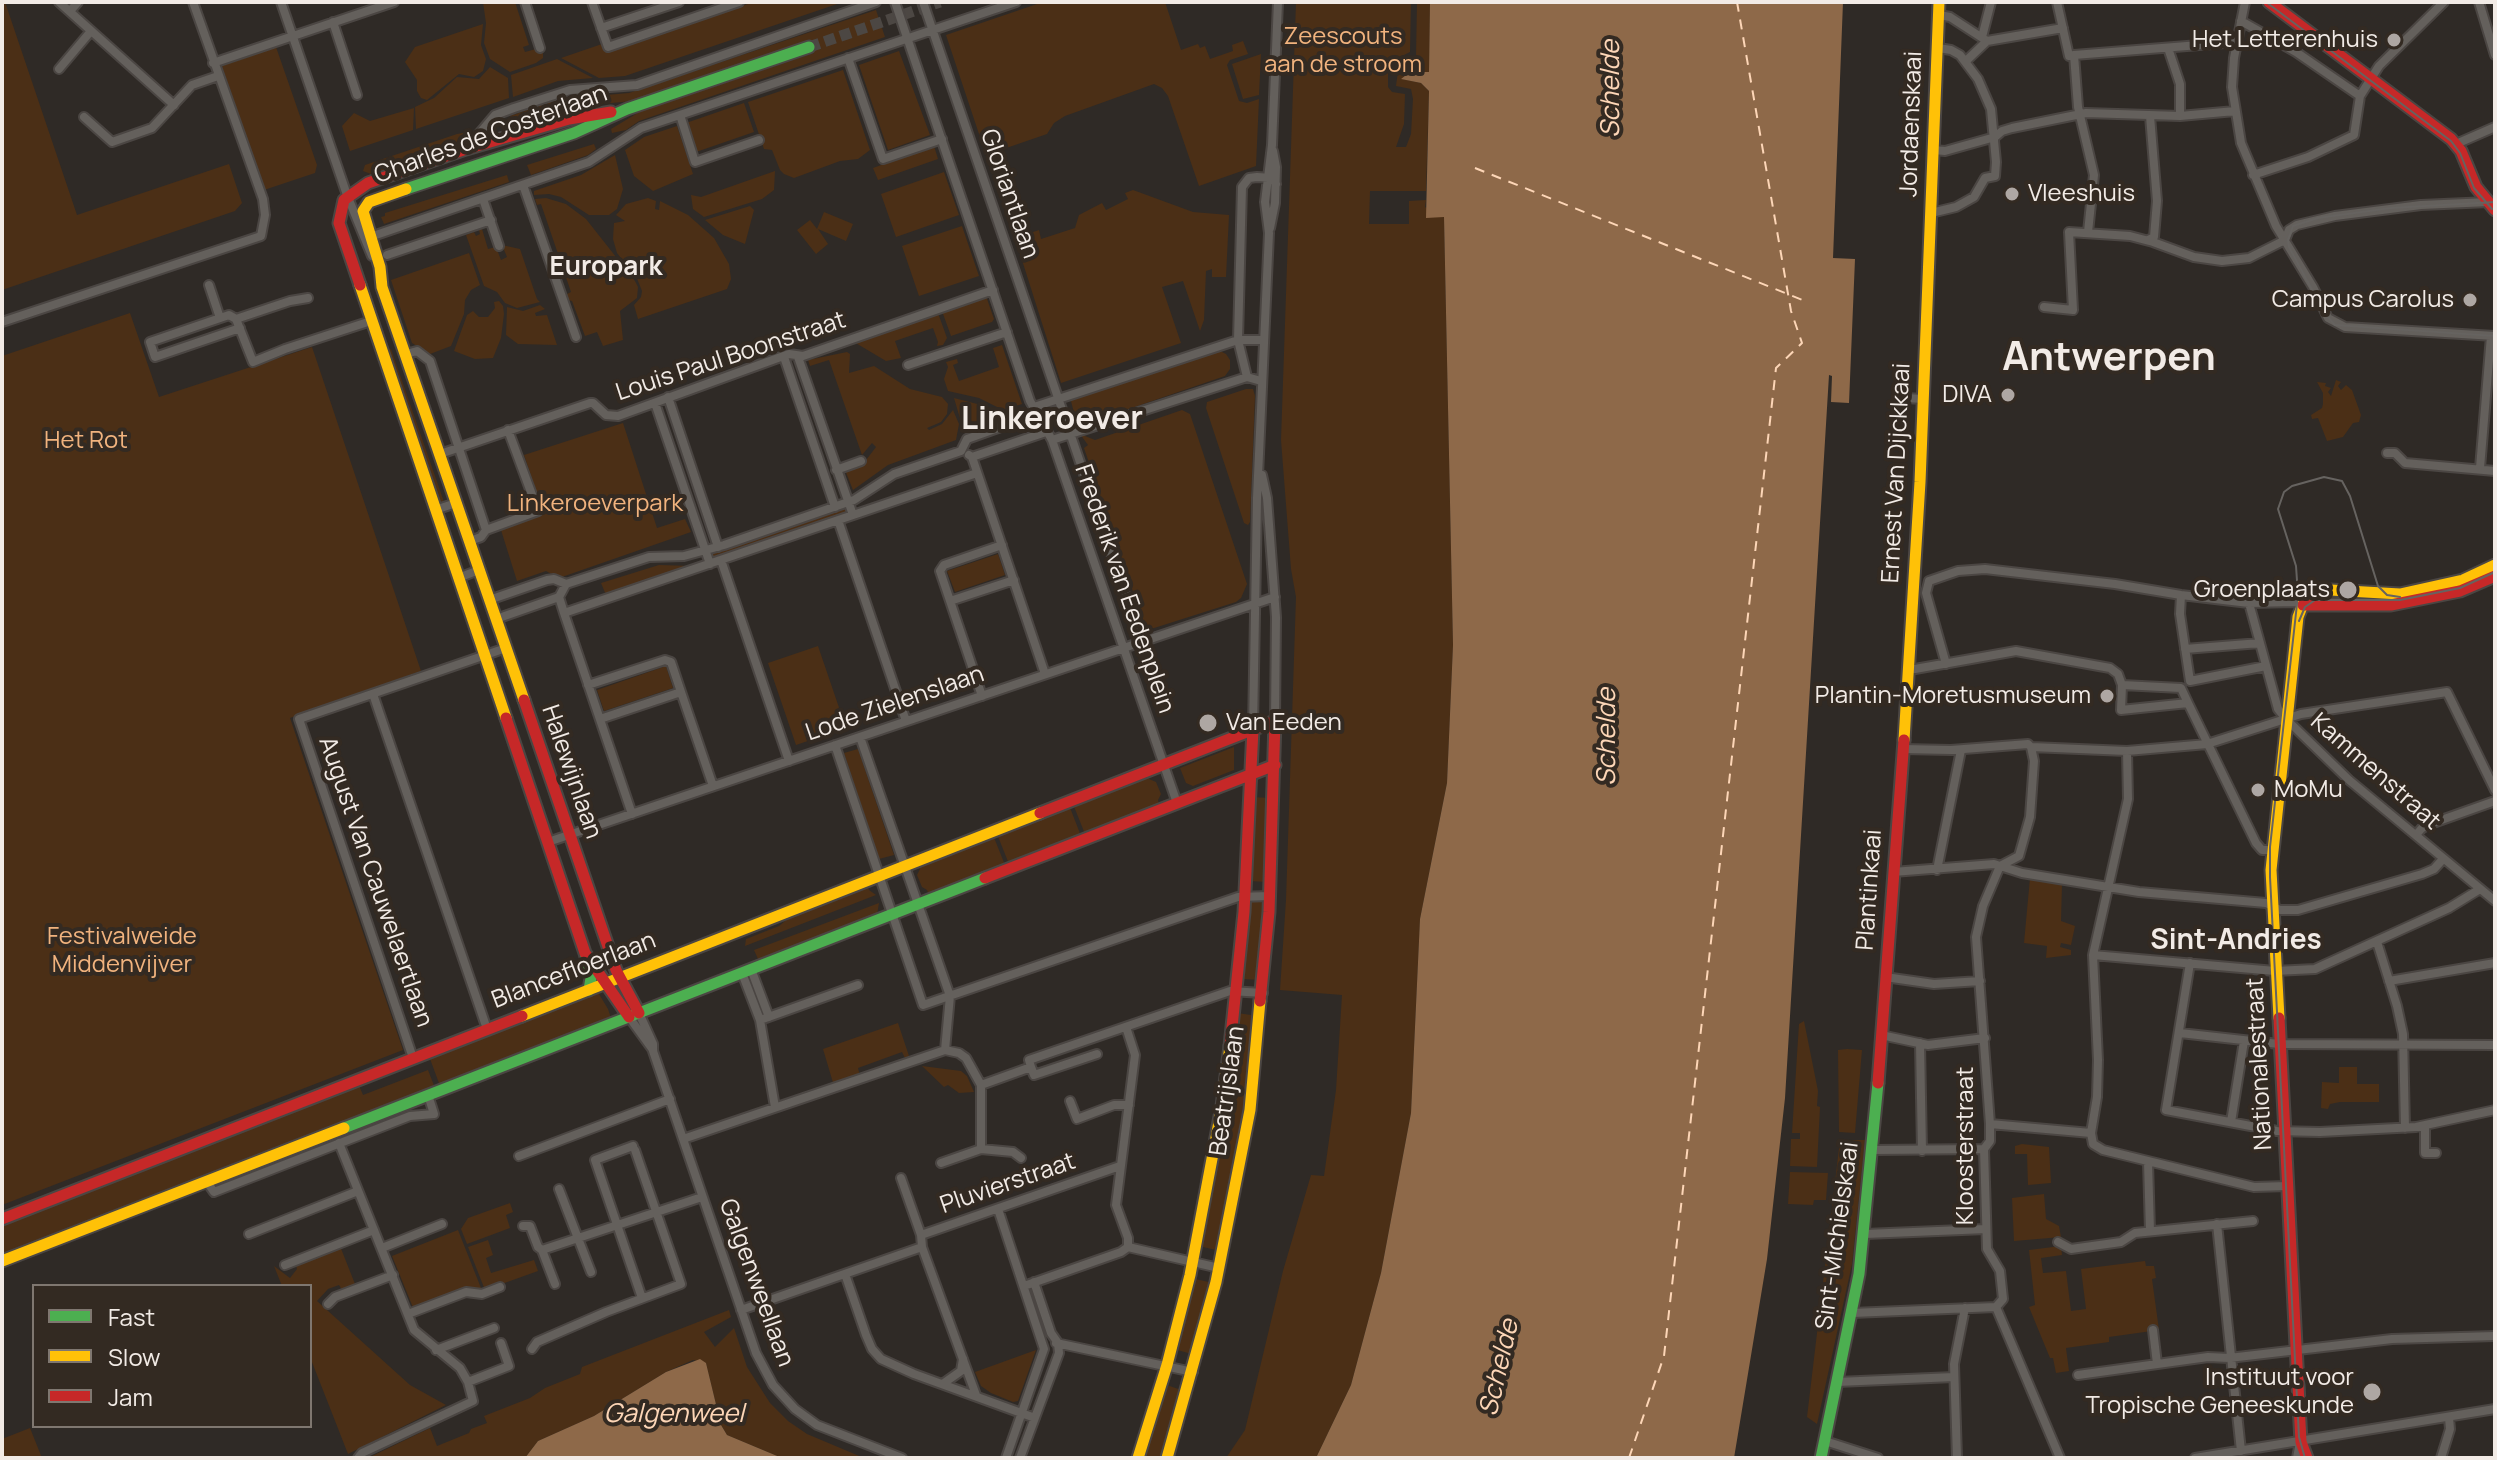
<!DOCTYPE html>
<style>
body{margin:0}
#map{position:relative;width:2497px;height:1460px;overflow:hidden;background:#2f2a26;font-family:Manrope,sans-serif}
canvas{display:block}
.frame{position:absolute;inset:0;border:4px solid #f2ebe6;pointer-events:none}
.legend{position:absolute;left:32px;top:1284px;width:280px;height:144px;box-sizing:border-box;background:#332a22;border:2px solid #7f7770;margin:0;padding:10px 14px;list-style:none;font-size:24px;color:#f2ebe6}
.legend li{display:flex;align-items:center;gap:16px;height:40px}
.legend b{width:40px;border:2px solid #7f7770}
</style>
<div id="map">
<canvas width="2497" height="1460"></canvas>
<div class="frame"></div>
<ul class="legend">
<li><b style="height:10px;background:#4caf50"></b>Fast</li>
<li><b style="height:10px;background:#ffc107"></b>Slow</li>
<li><b style="height:10px;background:#c62828"></b>Jam</li>
</ul>
</div>
<script>
const ctx = document.querySelector('canvas').getContext('2d');
ctx.lineJoin = 'round';
function paint(path, color) { ctx.fillStyle = color; ctx.fill(path, 'evenodd'); }
const shape = rows => new Path2D(rows.map(r => 'M' + r).join(''));
function stroke(path, color, width, dash) { ctx.strokeStyle = color; ctx.lineWidth = width; ctx.lineCap = dash ? 'butt' : 'round'; ctx.setLineDash(dash || []); ctx.stroke(path); }
function label(font, color, halo, rows, align = 'center') {
  ctx.font = font + ' Manrope,sans-serif'; ctx.lineWidth = 8; ctx.setLineDash([]); ctx.textBaseline = 'middle'; ctx.strokeStyle = halo; ctx.fillStyle = color; for (const [text, x, y, turn = 0] of rows) {
    ctx.save(); ctx.translate(x, y); ctx.rotate((+turn || 0) * Math.PI / 180); ctx.textAlign = isNaN(turn) ? turn : align; if (halo) ctx.strokeText(text, 0, 0); ctx.fillText(text, 0, 0); ctx.restore();
  }
}
const green = shape([
 [2,2,5,2,77,215,229,164,242,203,235,211,2,290],
 [483,2,515,2,529,45,523,47,525,52,543,47,543,58,536,63,510,72,490,59,484,43,486,23],
 [754,2,843,2,625,76,599,78,561,58,602,44,605,51],
 [1043,2,1165,2,1181,50,1198,44,1200,48,1205,46,1210,59,1233,51,1232,45,1243,41,1248,54,1230,60,1227,65,1239,101,1247,103,1259,99,1256,166,1199,186,1168,96,1162,88,1154,84,1065,116,1054,123,1047,134,986,155,946,35],
 [1296,2,1411,2,1410,52,1392,61,1388,75,1388,87,1392,92,1405,94,1404,124,1396,147,1406,147,1411,134,1413,99,1411,89,1396,86,1398,71,1403,63,1416,57,1417,2,1430,2,1429,73,1410,72,1402,79,1421,83,1429,91,1426,191,1370,191,1369,224,1409,224,1409,201,1426,200,1425,207,1444,217,1453,645,1447,783,1420,919,1411,1113,1381,1273,1351,1385,1316,1458,1226,1458,1245,1430,1283,1271,1311,1175,1324,1176,1336,1090,1342,995,1280,990,1286,900,1296,597,1291,569,1281,440],
 [876,10,885,37,639,121,626,130,612,133,611,129,641,111,814,53,810,41,632,101,571,107,513,125,510,116,561,99,629,93],
 [483,24,481,45,486,59,483,71,474,77,459,74,427,100,421,98,417,91,417,80,405,62,415,47],
 [276,47,317,165,315,173,264,190,222,66],
 [899,51,930,135,888,150,859,65],
 [1261,54,1259,95,1243,99,1232,64],
 [557,59,593,78,558,81,513,97,511,75],
 [490,67,508,78,509,98,416,129,415,107,434,98,457,77,479,79],
 [843,70,870,150,858,159,840,161,794,178,784,174,780,170,772,150,764,149,748,102],
 [744,103,754,132,696,152,686,123],
 [414,108,413,130,350,151,342,126,354,113,370,121],
 [677,126,693,174,653,191,634,176,625,150,644,137],
 [457,134,463,133,469,139,371,174,363,171,365,165],
 [594,144,596,149,588,155,531,175,527,165],
 [934,146,938,159,878,180,873,168],
 [615,155,623,189,617,209,609,215,589,215,561,197,549,194,534,195,534,191,581,175],
 [775,171,774,190,762,199,704,217,693,209,691,195,701,197],
 [944,172,959,215,896,237,881,194],
 [507,175,509,182,384,224,381,217,385,216,385,213],
 [1133,190,1193,212,1229,215,1226,277,1212,277,1212,269,1206,271,1204,320,1200,331,1183,281,1162,287,1181,343,1061,383,1015,238,1039,230,1041,239,1075,228,1079,215,1102,203,1106,210,1128,199,1125,193],
 [546,198,566,204,586,219,635,281,638,287,637,298,620,311,623,340,603,346,597,332,585,336,572,301,568,300,565,295,571,292,541,204,537,205,535,199],
 [648,198,656,201,655,209,659,210,660,201,688,215,714,238,729,264,731,279,727,289,638,319,634,305,641,297,642,291,634,271,639,260,636,259,630,270,617,253,613,239,614,223,625,221,616,215,626,204],
 [750,206,754,210,745,244,723,235,705,220],
 [824,212,853,224,846,241,818,229,828,244,816,254,797,230,810,220,817,229],
 [962,226,979,276,919,296,902,246],
 [482,229,488,249,496,247,501,260,507,257,502,245,520,249,537,299,540,302,517,308,505,303,497,292,484,286,466,235,474,232,476,236,480,234,479,230],
 [469,253,480,285,471,290,465,300,464,314,451,346,430,354,412,343,391,280],
 [986,296,994,319,992,322,951,336,942,311],
 [499,301,503,306,504,314,501,338,493,358,475,359,454,351,467,315,473,311,479,317,488,317,495,308,494,302],
 [540,305,545,309,535,313,536,316,547,315,557,345,518,344,506,335,507,307,523,311],
 [130,313,159,397,312,347,421,671,290,718,403,1050,2,1205,2,356],
 [938,313,947,338,943,345,937,346,938,342,933,328,895,341,901,358,886,361,854,342],
 [1002,345,1022,404,1003,410,979,398,948,391,944,379,948,367,946,362,957,359,958,363,953,365,959,381,999,367,993,348],
 [391,349,444,502,439,502,386,353],
 [1218,350,1226,354,1230,360,1230,369,1225,376,1079,426,1078,429,1070,397],
 [847,352,850,354,849,373,874,366,910,389,942,397,948,404,947,414,941,422,927,428,929,430,942,424,953,410,959,424,956,440,888,465,853,490,845,470,863,464,876,447,872,443,862,455,829,360,810,366,808,360],
 [2336,380,2341,382,2338,386,2341,390,2346,385,2352,390,2361,415,2359,422,2353,423,2343,437,2327,441,2318,418,2312,419,2311,415,2322,408,2323,404,2323,393,2317,382,2326,383,2325,386,2331,388,2328,392,2331,396],
 [1246,389,1253,389,1255,396,1250,522,1248,525,1244,523,1206,408,1207,402],
 [954,398,985,406,999,421,964,432],
 [1182,410,1190,414,1247,584,1241,598,1236,602,1151,629,1149,625,1145,627,1084,448,1088,445,1080,434,1095,440],
 [623,423,657,528,685,519,691,532,559,578,546,571,517,581,501,530,544,514,524,455],
 [846,508,848,513,712,560,710,554],
 [998,554,1005,575,955,592,947,571],
 [659,565,692,566,606,595,601,583],
 [818,646,846,728,796,745,768,663],
 [666,666,673,688,604,711,597,690],
 [1234,747,1234,770,1193,786,1186,783,1180,768],
 [858,749,894,855,879,859,844,753],
 [1148,775,1149,779,1156,782,1161,794,1158,800,1159,805,1085,834,1073,804],
 [1252,797,1270,798,1268,882,1249,881],
 [1069,805,1081,836,1009,864,997,834],
 [993,835,1005,865,929,895,927,890,922,887,917,875,920,869,918,864],
 [2030,878,2062,884,2061,921,2075,926,2071,945,2061,943,2060,947,2071,950,2071,955,2046,958,2047,946,2024,943],
 [867,884,869,890,876,895,745,946,746,939,779,926,796,912],
 [1250,902,1261,902,1266,904,1262,980,1242,979],
 [879,903,877,915,758,959,754,950],
 [595,993,599,994,608,1009,611,1018,608,1020,440,1086,429,1056],
 [1237,1013,1258,1016,1246,1111,1220,1251,1199,1246],
 [1804,1021,1818,1091,1817,1106,1820,1107,1817,1167,1790,1166,1791,1139,1800,1139,1800,1133,1792,1133,1799,1024],
 [898,1023,909,1056,905,1058,902,1052,858,1068,860,1076,834,1086,823,1049],
 [1847,1049,1862,1050,1855,1133,1839,1132,1838,1050],
 [922,1066,961,1071,967,1076,974,1092,959,1093,948,1085,944,1087],
 [2339,1067,2357,1067,2357,1084,2379,1084,2379,1102,2340,1102,2330,1104,2328,1109,2321,1108,2322,1082,2339,1083],
 [428,1070,435,1088,2,1258,2,1223,358,1083,363,1095],
 [1840,1140,1865,1140,1852,1264,1817,1424,1807,1417],
 [2022,1144,2049,1147,2051,1183,2028,1185,2027,1154,2015,1154,2015,1146],
 [1790,1172,1828,1173,1826,1200,1814,1200,1813,1205,1788,1204],
 [2044,1194,2046,1219,2059,1226,2061,1237,2014,1241,2012,1198],
 [510,1203,513,1212,506,1215,510,1228,467,1244,461,1229,468,1218],
 [458,1230,481,1288,414,1310,392,1256],
 [488,1240,493,1255,486,1258,491,1273,534,1260,538,1271,485,1290,468,1247],
 [340,1246,355,1284,342,1290,339,1285,328,1289,317,1301,410,1385,446,1405,348,1454,310,1357,310,1286,282,1286,274,1266,290,1278,297,1269,295,1263],
 [2061,1246,2062,1255,2041,1258,2043,1273,2066,1271,2071,1311,2086,1309,2081,1269,2145,1261,2146,1266,2154,1266,2156,1278,2152,1279,2159,1330,2109,1337,2109,1342,2066,1348,2069,1371,2056,1373,2053,1358,2050,1358,2029,1307,2035,1305,2029,1250],
 [1191,1278,1213,1283,1195,1355,1174,1349],
 [729,1310,731,1317,704,1332,715,1347,734,1328,747,1367,770,1403,788,1421,807,1434,864,1458,782,1458,727,1435,721,1425,706,1363,693,1360,666,1372,594,1416,538,1441,525,1458,368,1458,430,1428,437,1446,469,1433,471,1429,487,1423,484,1416,530,1398,545,1388,580,1374,582,1367],
 [1036,1350,1018,1401,1013,1402,991,1393,981,1386,975,1372],
 [1164,1384,1184,1391,1163,1458,1142,1458],
 [30,1428,42,1458,2,1458,2,1439]
]);
const water = shape([
 [1430,2,1843,2,1833,258,1855,259,1849,403,1831,402,1832,376,1829,375,1785,1098,1767,1259,1734,1458,1316,1458,1351,1385,1381,1273,1411,1113,1420,919,1447,783,1453,645,1444,217,1426,218,1429,91,1421,83,1401,79,1410,72,1429,72],
 [700,1359,706,1363,721,1425,727,1435,782,1458,525,1458,538,1441,594,1416,666,1372]
]);
const ferry = shape([
 [1475,168,1805,301],
 [1629,1458,1664,1356,1776,368,1802,343,1791,311,1737,2]
]);
const secondaryTunnel = shape([
 [809,47,940,2]
]);
const street = shape([
 [59,2,174,105],
 [281,2,347,195,372,256],
 [525,2,540,48],
 [592,2,608,47,739,2],
 [895,2,1030,401,1052,440,1177,803],
 [923,2,1141,641],
 [2057,2,2069,56],
 [2245,2,2234,58,2232,87,2241,143,2276,226,2313,287,2328,318,2345,327,2495,336],
 [2479,2,2495,55],
 [70,11,78,2],
 [1939,15,1950,17,1987,41],
 [2241,21,2296,52,2360,96],
 [333,22,357,95],
 [601,28,679,2],
 [1982,37,1991,2],
 [1987,41,2063,28],
 [2168,48,2180,84,2180,116],
 [848,58,883,159,942,139],
 [1966,61,1987,41],
 [213,63,394,2],
 [59,69,91,31],
 [680,115,695,162,759,140],
 [84,117,112,142,152,128,192,85,218,76],
 [2456,144,2495,127],
 [467,148,495,115,514,108,570,90,637,85,876,2],
 [1933,150,1945,151,1995,137,2002,131,2012,128,2086,113,2180,116,2235,111],
 [2253,175,2308,157,2354,135,2360,96,2379,66,2444,2],
 [523,185,576,337],
 [483,199,499,246],
 [1931,213,1956,207,1974,197,1985,178,1995,176,1996,162,1991,109,1978,79,1960,55,1951,50,1938,48],
 [1270,228,1275,203,1276,167,1273,151],
 [2088,232,2094,175,2078,107,2074,55,2237,42],
 [370,237,589,162,641,128,1016,2],
 [2148,240,2154,237,2157,201,2150,116],
 [2285,240,2289,230,2297,225,2335,216,2421,205,2489,202],
 [387,255,491,220],
 [209,285,220,318],
 [2044,307,2073,310,2069,232,2130,236,2153,242,2194,257,2222,261,2249,258,2285,240],
 [236,319,290,301,308,298],
 [2,322,261,236,265,215,263,199,193,2],
 [240,328,155,357,150,342,229,315,236,319,253,362,285,349,371,321],
 [406,354,417,351,430,361,486,530],
 [784,357,835,507],
 [798,357,853,515],
 [908,365,1007,332],
 [1247,377,1238,340,1242,187,1249,178,1257,177,1272,178,1276,184],
 [668,397,718,547],
 [1905,398,1924,399],
 [655,403,710,564],
 [1034,407,1238,340,1264,340],
 [1052,440,1247,377,1261,381],
 [2387,453,2395,453,2405,463,2495,471],
 [440,454,590,403,593,403,606,415,618,416,789,354,803,356,993,290],
 [969,455,972,457,1046,432],
 [972,457,1045,674],
 [2480,468,2491,336],
 [836,470,861,461],
 [1262,475,1267,498,1276,617,1275,721],
 [435,510,456,503],
 [838,520,906,721],
 [470,541,481,537,486,530,538,511,508,430],
 [721,560,789,761],
 [458,578,479,570],
 [1929,581,1958,571,1985,569,2115,584,2181,595,2249,603,2295,602,2303,605],
 [1929,581,1926,593,1946,664],
 [2181,595,2180,614,2190,681,2266,666],
 [559,597,564,613,977,473],
 [489,600,547,580,554,579,566,584,649,557,684,556,724,545,854,500,894,474,961,451,967,439,1037,414],
 [950,601,1014,580],
 [2249,603,2278,709,2286,719,2349,780,2495,901],
 [564,613,632,814],
 [496,619,559,597,566,584],
 [2185,649,2260,643],
 [1915,669,2016,651,2110,668,2118,674,2122,685,2121,710,2188,703,2181,688,2122,685],
 [588,685,665,660,671,662,681,692,600,719],
 [681,692,713,786],
 [373,694,487,1029],
 [982,696,940,571,944,565,1002,545],
 [2188,703,2256,843,2262,850,2272,850],
 [1253,729,1257,498,1269,233,1265,202,1272,145,1278,2],
 [860,737,950,996],
 [835,745,923,1005],
 [2031,747,2127,751,2207,744,2301,714,2447,692,2495,790],
 [1903,749,1951,750,2028,744,2031,747],
 [2127,751,2128,799,2093,955,2098,1060,2097,1097,2091,1133,2093,1144,2103,1150,2254,1187,2288,1186],
 [2416,835,2422,828,2433,823,2495,801],
 [548,842,1275,597],
 [2000,866,1983,906,1976,937,1990,1124,1990,1141,1984,1149,1987,1249,2000,1271,2003,1299,1996,1307,2060,1458],
 [2000,866,2019,856,2030,817,2034,761,2031,747],
 [1937,870,1961,750],
 [1893,872,1994,864,2022,873,2139,892,2266,903,2280,910,2298,910,2422,874,2434,869,2443,859],
 [2377,942,2397,1006,2403,1034,2405,1128],
 [2093,955,2275,971,2315,969,2449,908,2480,889],
 [2190,963,2166,1110,2277,1131,2320,1132,2416,1127,2495,1110],
 [751,969,769,1017],
 [742,973,760,1020,775,1107],
 [1885,977,1934,984,1980,981],
 [2389,981,2495,963],
 [947,997,950,996,945,1050,959,1053,966,1058,981,1085,981,1149],
 [923,1005,1238,897,1270,896],
 [639,1013,653,1044,653,1051,756,1353,773,1385,795,1409,817,1425,902,1458],
 [629,1017,653,1050],
 [760,1020,858,985],
 [1126,1027,1135,1055,1116,1205,1128,1238,1128,1247],
 [2180,1033,2279,1044,2495,1045],
 [1881,1035,1928,1045,1985,1038],
 [1920,1043,1922,1151],
 [413,1058,299,719,506,648],
 [1031,1067,1034,1075,1097,1054],
 [981,1085,1031,1067,1029,1060,1230,991,1263,993],
 [1070,1101,1077,1119,1114,1105,1129,1105],
 [2231,1122,2244,1041],
 [1990,1124,2091,1133],
 [2425,1126,2425,1153,2436,1153],
 [683,1139,945,1050],
 [339,1143,414,1330,460,1368,468,1382,509,1366,501,1343],
 [633,1146,595,1160,642,1298],
 [1873,1150,1984,1149],
 [519,1156,670,1099],
 [2148,1162,2150,1231],
 [941,1163,981,1149,1013,1152,1021,1158],
 [901,1178,921,1235],
 [207,1182,214,1192,410,1116,434,1114,428,1095],
 [559,1189,591,1272],
 [998,1209,1044,1349,1006,1458],
 [2217,1224,2241,1451],
 [523,1226,530,1226,538,1247,542,1250,702,1197],
 [249,1234,358,1191],
 [1865,1234,1986,1229],
 [2058,1242,2071,1249,2121,1242,2135,1233,2253,1221],
 [922,1247,976,1395],
 [382,1248,442,1224],
 [542,1250,555,1284],
 [285,1265,374,1230],
 [845,1274,866,1335,872,1349,881,1359,914,1374,1035,1418],
 [1024,1286,1121,1252,1128,1247,1219,1268],
 [328,1304,335,1297,393,1275],
 [741,1310,922,1247,921,1235,1120,1166],
 [1852,1313,1996,1307],
 [408,1314,466,1292,482,1294,500,1287],
 [2153,1330,2157,1364],
 [1056,1343,1193,1372],
 [532,1349,537,1342,606,1312,681,1284,635,1150],
 [436,1350,494,1328],
 [2078,1375,2208,1357,2229,1358,2392,1339,2495,1336],
 [1837,1382,1954,1377],
 [944,1383,961,1371,963,1359],
 [1825,1441,1878,1458],
 [358,1458,362,1453,473,1401,468,1382],
 [1020,1458,1059,1353,1058,1343,1051,1333,1034,1282],
 [1957,1458,1954,1364,1965,1308],
 [2195,1458,2495,1409],
 [2297,1458,2300,1442],
 [2441,1458,2450,1429,2449,1418]
]);
const fast = shape([
 [406,189,574,133,627,109,809,47],
 [586,957,591,978,589,990],
 [344,1128,985,878],
 [1821,1458,1859,1274,1878,1083]
]);
const slow = shape([
 [406,189,369,202,363,211,380,267,382,287,524,700],
 [360,285,506,718],
 [1904,740,1920,482,1939,2],
 [522,1016,1040,813],
 [2279,1018,2271,870,2298,617,2308,591,2313,589,2400,594,2463,580,2495,565],
 [2,1261,344,1128],
 [1138,1458,1167,1365,1190,1275,1222,1106,1230,1046],
 [1167,1458,1216,1282,1250,1110,1260,1001]
]);
const jam = shape([
 [2269,2,2451,139,2461,151,2476,187,2495,210],
 [360,285,339,223,344,200,368,183,466,149,569,119,611,112],
 [2303,605,2391,605,2460,591,2495,576],
 [524,700,616,970,639,1013],
 [506,718,585,953,629,1017],
 [1040,813,1275,721,1269,912,1260,1001],
 [985,878,1275,765],
 [2279,1018,2301,1442,2307,1458],
 [1230,1046,1244,912,1253,729],
 [1878,1083,1904,740],
 [2,1219,522,1016]
]);
const tram = shape([
 [2266,2,2451,141,2460,153,2474,188,2492,209],
 [2495,202,2391,208,2318,218,2293,226,2288,240,2289,247,2325,314,2335,325,2495,336],
 [2299,621,2305,607,2315,600,2400,600,2460,588,2495,572],
 [2305,1458,2299,1437,2270,877,2270,847,2298,595,2296,566,2278,509,2284,492,2292,486,2324,477,2342,481,2350,496,2378,586,2387,595,2400,597]
]);
const markers = [
 [2394,40,8,"#aea7a3"],
 [2012,194,8,"#aea7a3"],
 [2470,300,8,"#aea7a3"],
 [2008,395,8,"#aea7a3"],
 [2348,590,10,"#aea7a3"],
 [2107,696,8,"#aea7a3"],
 [1208,723,10,"#aea7a3"],
 [2258,790,8,"#aea7a3"],
 [2372,1392,10,"#aea7a3"]
];
const parkNames = [
 ["Zeescouts",1343,37],
 ["aan de stroom",1343,65],
 ["Het Rot",86,441],
 ["Linkeroeverpark",595,504],
 ["Festivalweide",122,937],
 ["Middenvijver",122,965]
];
const poiNames = [
 ["Het Letterenhuis",2378,40],
 ["Vleeshuis",2028,194,"left"],
 ["Campus Carolus",2454,300],
 ["DIVA",1992,395],
 ["Groenplaats",2330,590],
 ["Plantin-Moretusmuseum",2091,696],
 ["Van Eeden",1226,723,"left"],
 ["MoMu",2274,790,"left"],
 ["Instituut voor",2354,1378],
 ["Tropische Geneeskunde",2354,1406]
];
const streetNames = [
 ["Jordaenskaai",1912,124,-88],
 ["Charles de Costerlaan",491,135,-20],
 ["Gloriantlaan",1009,194,71],
 ["Louis Paul Boonstraat",731,357,-18],
 ["Ernest Van Dijckkaai",1897,473,-87],
 ["Frederik van Eedenplein",1124,589,71],
 ["Lode Zielenslaan",895,704,-19],
 ["Halewijnlaan",571,772,71],
 ["Kammenstraat",2375,772,41],
 ["August Van Cauwelaertlaan",375,882,71],
 ["Plantinkaai",1870,890,-86],
 ["Blancefloerlaan",574,971,-21],
 ["Nationalestraat",2260,1064,-93],
 ["Beatrijslaan",1228,1091,-82],
 ["Kloosterstraat",1966,1146,-90],
 ["Pluvierstraat",1008,1184,-19],
 ["Sint-Michielskaai",1838,1236,-82],
 ["Galgenweellaan",756,1283,70]
];
const waterNames = [
 ["Schelde",1612,89,-90],
 ["Schelde",1608,737,-90],
 ["Schelde",1500,1368,-77],
 ["Galgenweel",674,1415]
];
const neighbourhoodNames = [
 ["Europark",606,268]
];
const quarterNames = [
 ["Sint-Andries",2236,941]
];
const districtNames = [
 ["Linkeroever",1052,420]
];
const townNames = [
 ["Antwerpen",2109,359]
];
paint(green, '#4b2f16');
paint(water, '#8e6949');
stroke(ferry, '#fdd6b7', 2, [10, 8]);
stroke(secondaryTunnel, '#4c4743', 11, [11, 5.5]);
stroke(street, '#4b4643', 12);
stroke(fast, '#4b4643', 15);
stroke(slow, '#4b4643', 15);
stroke(jam, '#4b4643', 15);
stroke(street, '#64605c', 8);
stroke(fast, '#4caf50', 11);
stroke(slow, '#ffc107', 11);
stroke(jam, '#c62828', 11);
stroke(tram, '#666360', 2);
for (const [x, y, r, color] of markers) { const dot = new Path2D(); dot.arc(x, y, r, 0, 2 * Math.PI); ctx.fillStyle = color; ctx.fill(dot); stroke(dot, '#332a22', 3); }
label('24px', '#f1b37e', '#332a22', parkNames);
label('24px', '#f2ebe6', '#332a22', poiNames, 'right');
label('24px', '#f2ebe6', '#332a22', streetNames);
label('italic 26px', '#fdd6b7', '#332a22', waterNames);
label('bold 26px', '#f2ebe6', '#332a22', neighbourhoodNames);
label('bold 28px', '#f2ebe6', '#332a22', quarterNames);
label('bold 32px', '#f2ebe6', '#332a22', districtNames);
label('bold 40px', '#f2ebe6', '#332a22', townNames);
</script>
